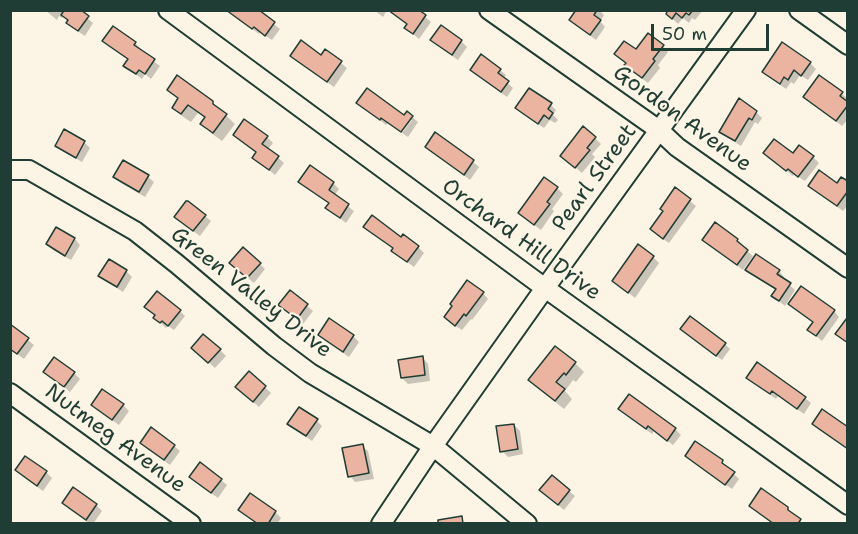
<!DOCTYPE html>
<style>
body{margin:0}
#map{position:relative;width:858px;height:534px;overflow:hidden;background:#fcf5e5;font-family:"Shantell Sans",sans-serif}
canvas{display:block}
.frame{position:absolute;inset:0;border:12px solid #1f3d34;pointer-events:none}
.scale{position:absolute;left:651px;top:24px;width:118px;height:27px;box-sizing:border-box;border:3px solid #1f3d34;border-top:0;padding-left:8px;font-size:18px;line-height:21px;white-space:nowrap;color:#1f3d34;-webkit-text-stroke:4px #fcf5e5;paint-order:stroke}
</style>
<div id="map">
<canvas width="858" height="534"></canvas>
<div class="frame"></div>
<div class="scale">50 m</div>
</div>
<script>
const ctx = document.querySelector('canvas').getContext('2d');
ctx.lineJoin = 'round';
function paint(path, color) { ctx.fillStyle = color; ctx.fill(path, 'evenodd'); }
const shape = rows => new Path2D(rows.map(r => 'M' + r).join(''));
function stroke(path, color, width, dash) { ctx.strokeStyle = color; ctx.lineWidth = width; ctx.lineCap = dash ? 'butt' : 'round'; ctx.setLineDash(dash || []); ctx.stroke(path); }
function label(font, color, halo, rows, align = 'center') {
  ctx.font = font + ' "Shantell Sans",sans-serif'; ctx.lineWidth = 4.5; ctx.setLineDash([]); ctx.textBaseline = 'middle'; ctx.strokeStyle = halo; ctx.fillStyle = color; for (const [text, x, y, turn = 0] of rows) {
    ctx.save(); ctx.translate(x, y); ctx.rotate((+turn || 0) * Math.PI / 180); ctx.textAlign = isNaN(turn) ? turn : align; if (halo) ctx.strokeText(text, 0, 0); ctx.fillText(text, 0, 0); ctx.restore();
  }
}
const shadow = shape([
 [45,10,78,10,93,23,85,36,73,28,63,16,62,18,59,16,57,20],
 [228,10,256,10,280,29,272,40,260,32,259,34],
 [374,10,387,10,383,17],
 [390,10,417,10,431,22,419,39,406,28,408,25],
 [578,10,599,10,604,15,600,21,605,27,596,40,577,26,571,20],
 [670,10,703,10,695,20,692,18,689,23,683,18,678,24,668,14],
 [441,27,461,41,467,47,458,60,438,46,432,40],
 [113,28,135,43,141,49,140,51,160,66,151,79,145,74,142,79,131,71,125,65,129,60,110,47,104,41],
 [663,46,668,52,658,65,660,68,648,83,632,71,636,51],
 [326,51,347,68,334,87,298,62,292,56,322,57],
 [810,63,816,69,808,80,800,75,794,84,791,82,786,89,769,77,764,71],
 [472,70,500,70,506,75,503,79,513,88,507,97,478,76],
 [169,90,212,102,235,124,222,141,211,133,202,124,206,119,198,113,191,122,182,116,173,108,179,99],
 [842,94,848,99,845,102,848,104,848,119,842,126,805,97],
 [358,103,405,117,412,117,418,122,408,137,402,133,412,120,409,118,400,131,388,123,386,125],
 [551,105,556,110,553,115,558,120,555,123,550,120,544,128,523,114,517,108],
 [756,112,762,118,758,124,755,122,741,146,727,137,721,131],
 [436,134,473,162,479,167,470,180,433,152],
 [267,137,273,143,268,149,284,163,275,175,254,158,258,153,241,141],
 [595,138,601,144,592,154,595,157,582,173,568,161],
 [84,142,90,148,82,162,63,151,57,145],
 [765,153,813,157,819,163,805,181,794,174,793,176],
 [115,177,148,177,154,182,145,197,121,183],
 [300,182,333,183,339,189,334,196,354,211,346,223,327,208,330,204,306,188],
 [848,183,848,205,843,211,815,191,810,186],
 [557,188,563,194,552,209,554,211,541,230,526,219],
 [676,190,696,206,669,243,657,235,664,212],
 [205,216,211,221,200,236,182,223],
 [365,227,401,239,418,247,424,253,414,267,399,256,394,249],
 [57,229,75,239,80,245,71,260,53,250,48,244],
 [737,240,743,246,742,247,753,256,743,270,709,245],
 [653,257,659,263,635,298,614,281],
 [109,261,126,271,132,277,123,292,106,281,100,276],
 [260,264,265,269,254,283,237,269],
 [747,269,779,271,784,277,783,279,795,290,785,306,773,296,777,290,753,275],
 [290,292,313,311,303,324,286,311],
 [483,293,488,299,472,320,471,319,462,330,451,323],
 [180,311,185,316,174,330,168,326,166,328,155,317],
 [834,311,839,317,822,341,809,330],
 [330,320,353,336,359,342,349,357,325,341,320,335],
 [10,326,34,345,24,359,10,349],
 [688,334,725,344,730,349,722,360],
 [220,350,226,356,215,368,198,353],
 [423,358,428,364,430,381,408,384,402,378],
 [575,363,584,372,576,382,573,380,565,391,572,399,564,409,539,389,530,380],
 [74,373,80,379,70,392,51,377],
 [748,378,805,398,811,403,804,414,778,396,776,399,754,383],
 [265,387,271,393,259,407,243,393],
 [93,405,123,405,129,411,119,425,99,411],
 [626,414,675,429,681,435,673,445,654,431,652,434],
 [317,421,322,426,312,441,295,429,289,424],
 [813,424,848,429,848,450,819,430],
 [514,425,520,431,523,454,508,457,502,451],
 [142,443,174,446,180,451,170,465,147,449],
 [362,446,368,451,374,479,355,482,350,476],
 [25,458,46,472,52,478,43,491,22,476,17,470],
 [692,461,722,462,739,479,732,489],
 [552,477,575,496,564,510,547,496],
 [221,480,227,485,218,498,196,482],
 [74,489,96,505,102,511,93,524,90,524,69,509,64,503],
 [250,495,275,512,281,518,277,524,258,524]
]);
const building = shape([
 [60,10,81,10,89,16,78,31,66,23,68,20,61,15,63,12,60,10],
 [226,10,259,10,275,22,265,36,254,27,252,29,226,10],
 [388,10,419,10,426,15,413,34,404,28,407,24,388,10],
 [576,10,597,10,594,15,601,20,590,35,569,20,576,10],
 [668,10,693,10,689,15,686,13,682,18,676,13,672,19,666,14,668,10],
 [441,25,462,40,452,55,430,40,441,25],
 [113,26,136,42,134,45,155,59,145,74,139,70,136,74,123,66,128,59,102,41,113,26],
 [648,33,664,45,653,59,655,61,642,78,624,65,626,63,614,54,624,41,636,49,648,33],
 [301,40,321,55,325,49,342,61,327,82,290,56,301,40],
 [782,42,811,62,801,76,794,70,788,80,784,77,780,84,762,72,782,42],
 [481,54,501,69,498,73,509,81,501,92,470,70,481,54],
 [177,75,213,101,213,104,227,114,213,133,200,124,205,117,188,105,181,114,172,108,178,98,167,90,177,75],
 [819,75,843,92,840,96,848,102,848,105,836,121,803,97,819,75],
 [367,88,404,115,407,111,413,116,401,132,381,118,380,120,356,103,367,88],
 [529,88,552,103,548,109,553,113,549,119,544,115,538,124,515,108,529,88],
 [739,98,757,111,752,120,749,118,735,141,719,132,739,98],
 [244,119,268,136,262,144,279,156,269,170,252,158,256,152,233,135,244,119],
 [583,126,596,137,587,148,590,150,575,168,560,156,583,126],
 [64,129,85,141,76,158,55,146,64,129],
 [435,132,474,160,464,175,425,147,435,132],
 [774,139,793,153,799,145,814,156,798,177,788,169,786,171,763,153,774,139],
 [123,160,149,175,139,192,113,177,123,160],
 [310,165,334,182,329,190,349,204,340,218,325,208,329,203,298,182,310,165],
 [819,170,837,183,841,177,848,181,848,191,837,206,808,186,819,170],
 [544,177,558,187,547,202,550,204,534,225,518,213,544,177],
 [675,187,691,199,663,239,650,229,663,211,660,209,675,187],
 [186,201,188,201,206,215,193,231,174,217,186,201],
 [372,215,401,237,403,234,419,246,407,262,391,251,393,248,363,227,372,215],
 [715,222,738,239,737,241,748,250,737,265,702,240,715,222],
 [56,227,75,238,65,256,46,244,56,227],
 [638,244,654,256,628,293,612,281,638,244],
 [243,247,261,263,247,278,229,263,243,247],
 [756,254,780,270,777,274,791,283,779,301,771,296,776,289,745,270,756,254],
 [109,259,127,270,117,287,98,276,109,259],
 [467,280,484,292,466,316,464,314,455,326,444,317,452,306,450,304,467,280],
 [801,286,835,310,816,336,807,330,813,322,788,304,801,286],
 [290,290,308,304,297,319,278,305,290,290],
 [157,291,181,310,168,326,162,321,160,323,153,318,155,315,144,307,157,291],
 [690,316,726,343,716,356,680,329,690,316],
 [329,318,354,335,343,352,318,335,329,318],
 [847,318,848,318,848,343,835,334,847,318],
 [10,324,29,338,17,354,10,349,10,324],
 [203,334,221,349,208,363,191,348,203,334],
 [555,346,576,362,566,375,564,373,556,382,565,389,555,401,528,380,555,346],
 [423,356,425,375,401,378,398,360,423,356],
 [54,357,75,372,64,387,43,372,54,357],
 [757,362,806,397,797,409,772,391,770,394,746,378,757,362],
 [249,371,266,386,253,402,235,387,249,371],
 [102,389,124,404,112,420,91,405,102,389],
 [629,394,676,428,667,441,648,426,646,429,618,409,629,394],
 [299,407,318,419,306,436,287,424,299,407],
 [822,409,848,427,848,449,812,424,822,409],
 [514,424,518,449,500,452,496,426,514,424],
 [151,427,175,445,164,460,140,443,151,427],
 [695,441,723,460,722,463,735,472,725,485,685,456,695,441],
 [363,444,369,473,348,477,342,448,363,444],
 [25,456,47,471,37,486,15,470,25,456],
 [200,462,222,479,211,493,189,477,200,462],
 [552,475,570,490,558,505,539,490,552,475],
 [73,487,97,504,86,520,62,503,73,487],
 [761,488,788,507,788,510,801,519,798,524,774,524,749,506,761,488],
 [250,493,276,511,268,524,258,524,238,510,250,493],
 [462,516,463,524,438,524,438,520,462,516]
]);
const minor = shape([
 [168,10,545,288,848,505],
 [489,10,659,130,677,147,848,268],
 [799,10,848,45],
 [10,170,29,170,135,231,177,264,274,346,310,373,433,446,527,524],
 [10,393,191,524],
 [381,524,433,446,545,288,746,10]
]);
const streetNames = [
 ["Gordon Avenue",682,119,36],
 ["Pearl Street",595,178,-54],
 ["Orchard Hill Drive",521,240,36],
 ["Green Valley Drive",251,293,38],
 ["Nutmeg Avenue",115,439,36]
];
paint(shadow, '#0003');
paint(building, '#ebb4a0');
stroke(building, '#1f3d34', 1.5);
stroke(minor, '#1f3d34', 22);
stroke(minor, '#fcf5e5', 18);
label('22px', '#1f3d34', '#fcf5e5', streetNames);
</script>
